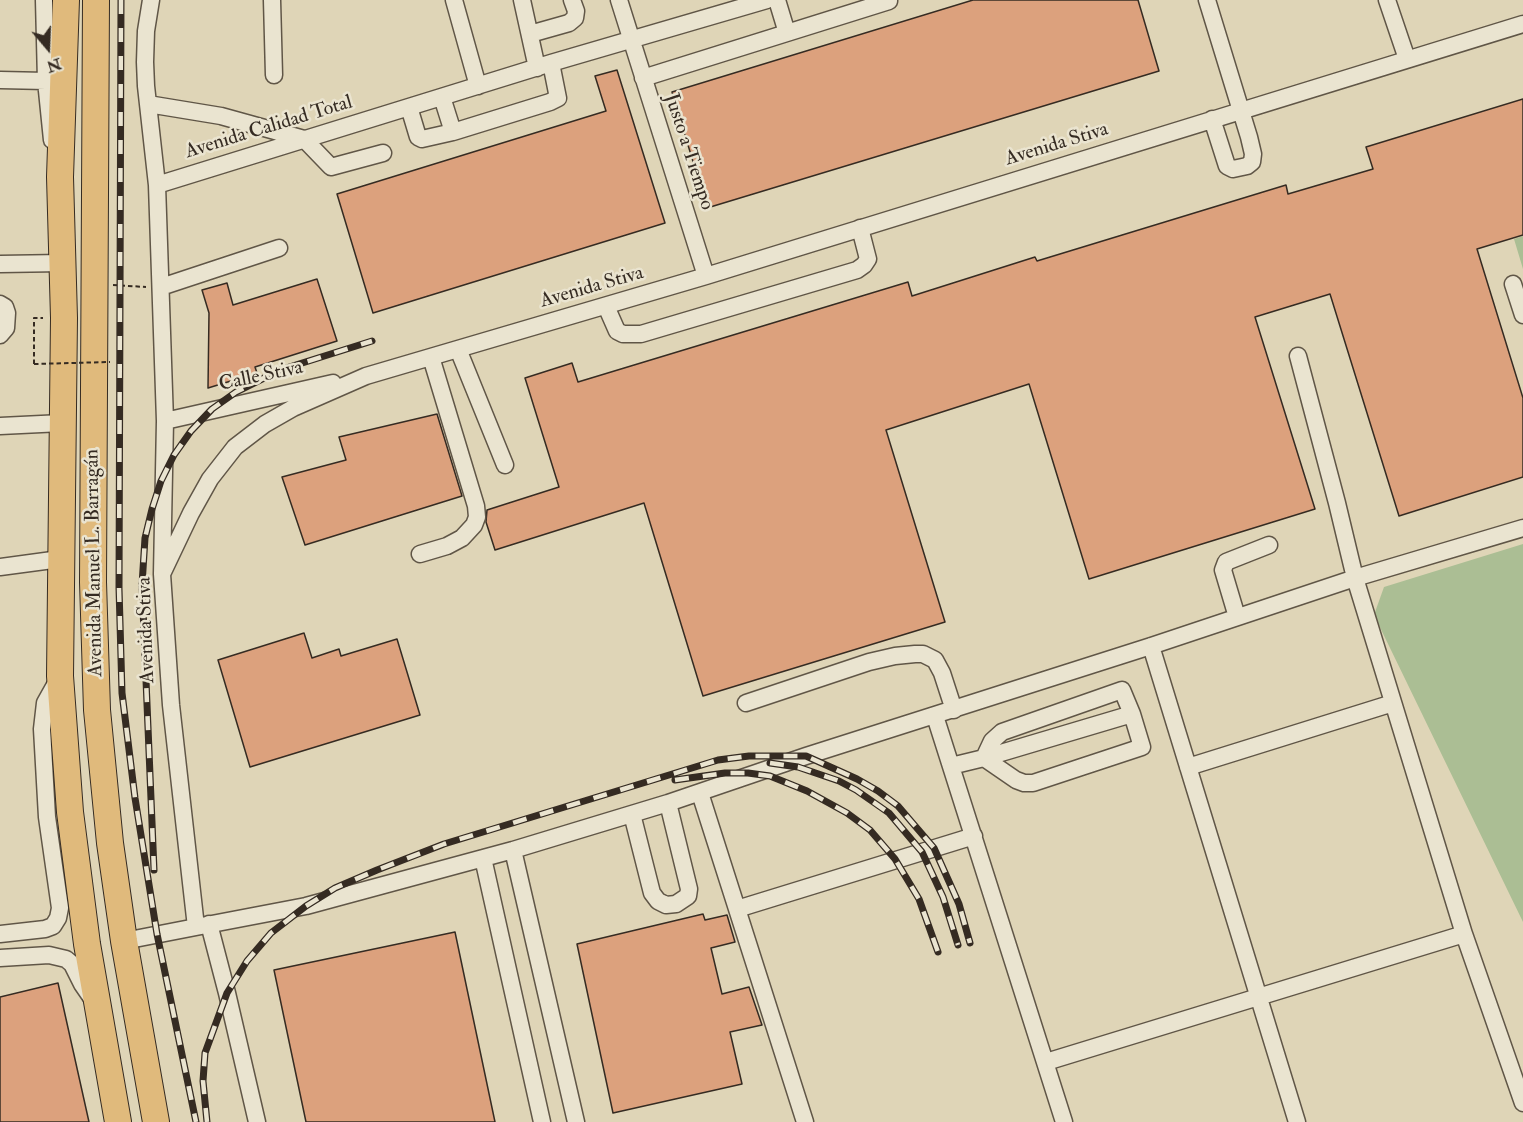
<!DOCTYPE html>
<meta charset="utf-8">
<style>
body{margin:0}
#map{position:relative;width:1523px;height:1122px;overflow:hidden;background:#dfd5b7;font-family:"IM FELL Double Pica",serif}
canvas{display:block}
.north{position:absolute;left:18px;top:18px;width:60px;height:60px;-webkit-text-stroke:4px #eae4d0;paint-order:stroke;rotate:161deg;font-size:16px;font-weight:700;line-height:24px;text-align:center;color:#352b22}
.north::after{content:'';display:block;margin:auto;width:21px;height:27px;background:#352b22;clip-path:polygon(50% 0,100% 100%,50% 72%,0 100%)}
</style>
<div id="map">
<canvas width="1523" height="1122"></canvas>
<div class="north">N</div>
</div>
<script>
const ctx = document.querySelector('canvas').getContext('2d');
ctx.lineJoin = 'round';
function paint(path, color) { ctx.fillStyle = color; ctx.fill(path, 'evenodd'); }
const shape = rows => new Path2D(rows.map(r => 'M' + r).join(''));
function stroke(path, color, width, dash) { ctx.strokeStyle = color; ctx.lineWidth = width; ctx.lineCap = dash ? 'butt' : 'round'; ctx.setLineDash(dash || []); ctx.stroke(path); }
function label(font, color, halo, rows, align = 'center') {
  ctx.font = font + ' "IM FELL Double Pica",serif'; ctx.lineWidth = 5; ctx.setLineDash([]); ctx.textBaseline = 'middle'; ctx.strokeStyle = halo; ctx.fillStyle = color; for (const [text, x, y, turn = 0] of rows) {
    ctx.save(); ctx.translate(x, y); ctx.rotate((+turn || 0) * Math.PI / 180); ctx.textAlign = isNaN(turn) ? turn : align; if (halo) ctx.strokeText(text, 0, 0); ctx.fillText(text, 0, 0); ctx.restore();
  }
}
const green = shape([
 [1523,236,1523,269,1514,239],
 [1523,544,1523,922,1374,615,1384,587]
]);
const building = shape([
 [973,0,1138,0,1159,71,707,208,672,92,973,0],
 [617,70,665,223,373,313,337,194,606,111,595,76,617,70],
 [1523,99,1523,235,1477,249,1523,398,1523,477,1399,516,1330,294,1255,317,1315,509,1089,579,1029,384,886,430,945,622,703,696,644,503,495,550,486,522,487,510,559,487,525,378,572,363,578,382,908,282,912,296,1035,257,1037,261,1286,185,1288,194,1373,169,1366,147,1523,99],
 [317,279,337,341,255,367,257,373,208,388,209,313,202,290,227,283,233,305,317,279],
 [437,414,462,496,305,545,282,477,346,460,339,437,437,414],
 [304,633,312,658,339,649,341,656,397,639,420,715,250,767,218,660,304,633],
 [703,914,705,920,727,915,735,942,711,948,722,994,749,987,762,1025,730,1032,742,1084,613,1113,577,944,703,914],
 [455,932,495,1122,306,1122,274,970,455,932],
 [58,983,89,1122,0,1122,0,997,58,983]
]);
const path = shape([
 [113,285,146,287],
 [34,364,34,318,43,318]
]);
const minor = shape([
 [44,0,46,81,52,140],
 [272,0,274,75],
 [454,0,478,86],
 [522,0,537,68],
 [619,0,706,276],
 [777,0,787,33],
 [1207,0,1249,137,1253,154,1252,162,1247,166,1233,169,1227,166,1212,119],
 [1387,0,1407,59],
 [530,34,569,23,575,18,576,11,572,0],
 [643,78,889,1],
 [0,80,46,81],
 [442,97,453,132],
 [148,104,221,116,304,139,331,167,383,153],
 [409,107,418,137,422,139,453,132,550,102,558,98,551,63],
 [157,185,551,63,767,0],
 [0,264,62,263],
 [1513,284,1523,315],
 [161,287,279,248],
 [0,304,5,307,7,313,6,328,0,335],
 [606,306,617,331,623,334,641,334,857,270,864,265,868,259,860,228],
 [458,349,505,465],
 [165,421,333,383],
 [0,426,62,423],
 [420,554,447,546,462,538,474,525,477,517,476,506,431,357],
 [0,567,60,559],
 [162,574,191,513,210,479,235,447,265,424,293,408,366,376,706,276,1523,24],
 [1237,617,1223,570,1226,562,1269,545],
 [1151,646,1297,1122],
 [746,703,869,662,895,656,915,654,923,654,935,660,942,673,954,710],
 [935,716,1064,1122],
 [951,766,984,758,1132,714,1122,690,1002,732,992,741,984,758,1016,780,1024,783,1033,783,1142,747,1132,714],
 [1188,767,1393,703],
 [700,793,805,1122],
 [632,814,652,893,658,901,666,905,676,904,688,896,689,889,668,803],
 [513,850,576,1122],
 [483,858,542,1122],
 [737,909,974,836],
 [209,924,227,993,257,1122],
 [196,927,306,906,513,850,668,803,806,756,1151,646,1355,578,1523,528],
 [0,934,45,929,53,926,58,918,60,908,47,817,42,729,45,703,59,678],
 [1464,934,1523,1103],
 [124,941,196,927,171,705,162,574,165,421,157,185,146,86,145,62,146,31,151,0],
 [0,958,49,955,66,959,72,964,82,984,93,1000],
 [1046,1062,1464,934,1355,578,1337,503,1298,356]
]);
const highway = shape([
 [66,0,60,177,64,318,60,676,70,812,87,944,118,1122],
 [96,0,93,582,97,710,110,843,124,941,156,1122]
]);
const rail = shape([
 [121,0,119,588,122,693,135,798,157,934,196,1122],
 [770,763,798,767,839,781,856,790,889,813,922,852,943,897,958,945],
 [675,780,725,773,748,773,770,776,807,791,847,813,870,830,895,859,919,899,938,952],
 [154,870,142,585,145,538,152,509,161,481,174,455,191,431,212,409,236,392,280,370,372,341],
 [207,1122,203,1081,205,1053,227,993,247,961,271,933,306,906,335,888,377,870,444,844,718,760,749,756,806,756,857,779,878,791,898,806,934,848,959,904,970,943]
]);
const pathBridge = shape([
 [34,364,110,362]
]);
const streetNames = [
 ["Avenida Calidad Total",269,128,-17],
 ["Avenida Stiva",1057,145,-17],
 ["Justo a Tiempo",688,152,72],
 ["Avenida Stiva",592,288,-16],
 ["Calle Stiva",261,377,-12],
 ["Avenida Manuel L. Barragán",95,563,-91],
 ["Avenida Stiva",147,630,-92]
];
paint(green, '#abbe94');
paint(building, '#dca17d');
stroke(building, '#352b22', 1.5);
stroke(minor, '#605647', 19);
stroke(highway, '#352b22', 28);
stroke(path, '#352b22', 2, [4.5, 3]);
stroke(minor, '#eae4d0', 16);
stroke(highway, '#e0ba7c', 26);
stroke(rail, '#352b22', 7);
stroke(rail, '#eae4d0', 4.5, [14]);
stroke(pathBridge, '#352b22', 2, [4.5, 3]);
label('20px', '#352b22', '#eae4d0', streetNames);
</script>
